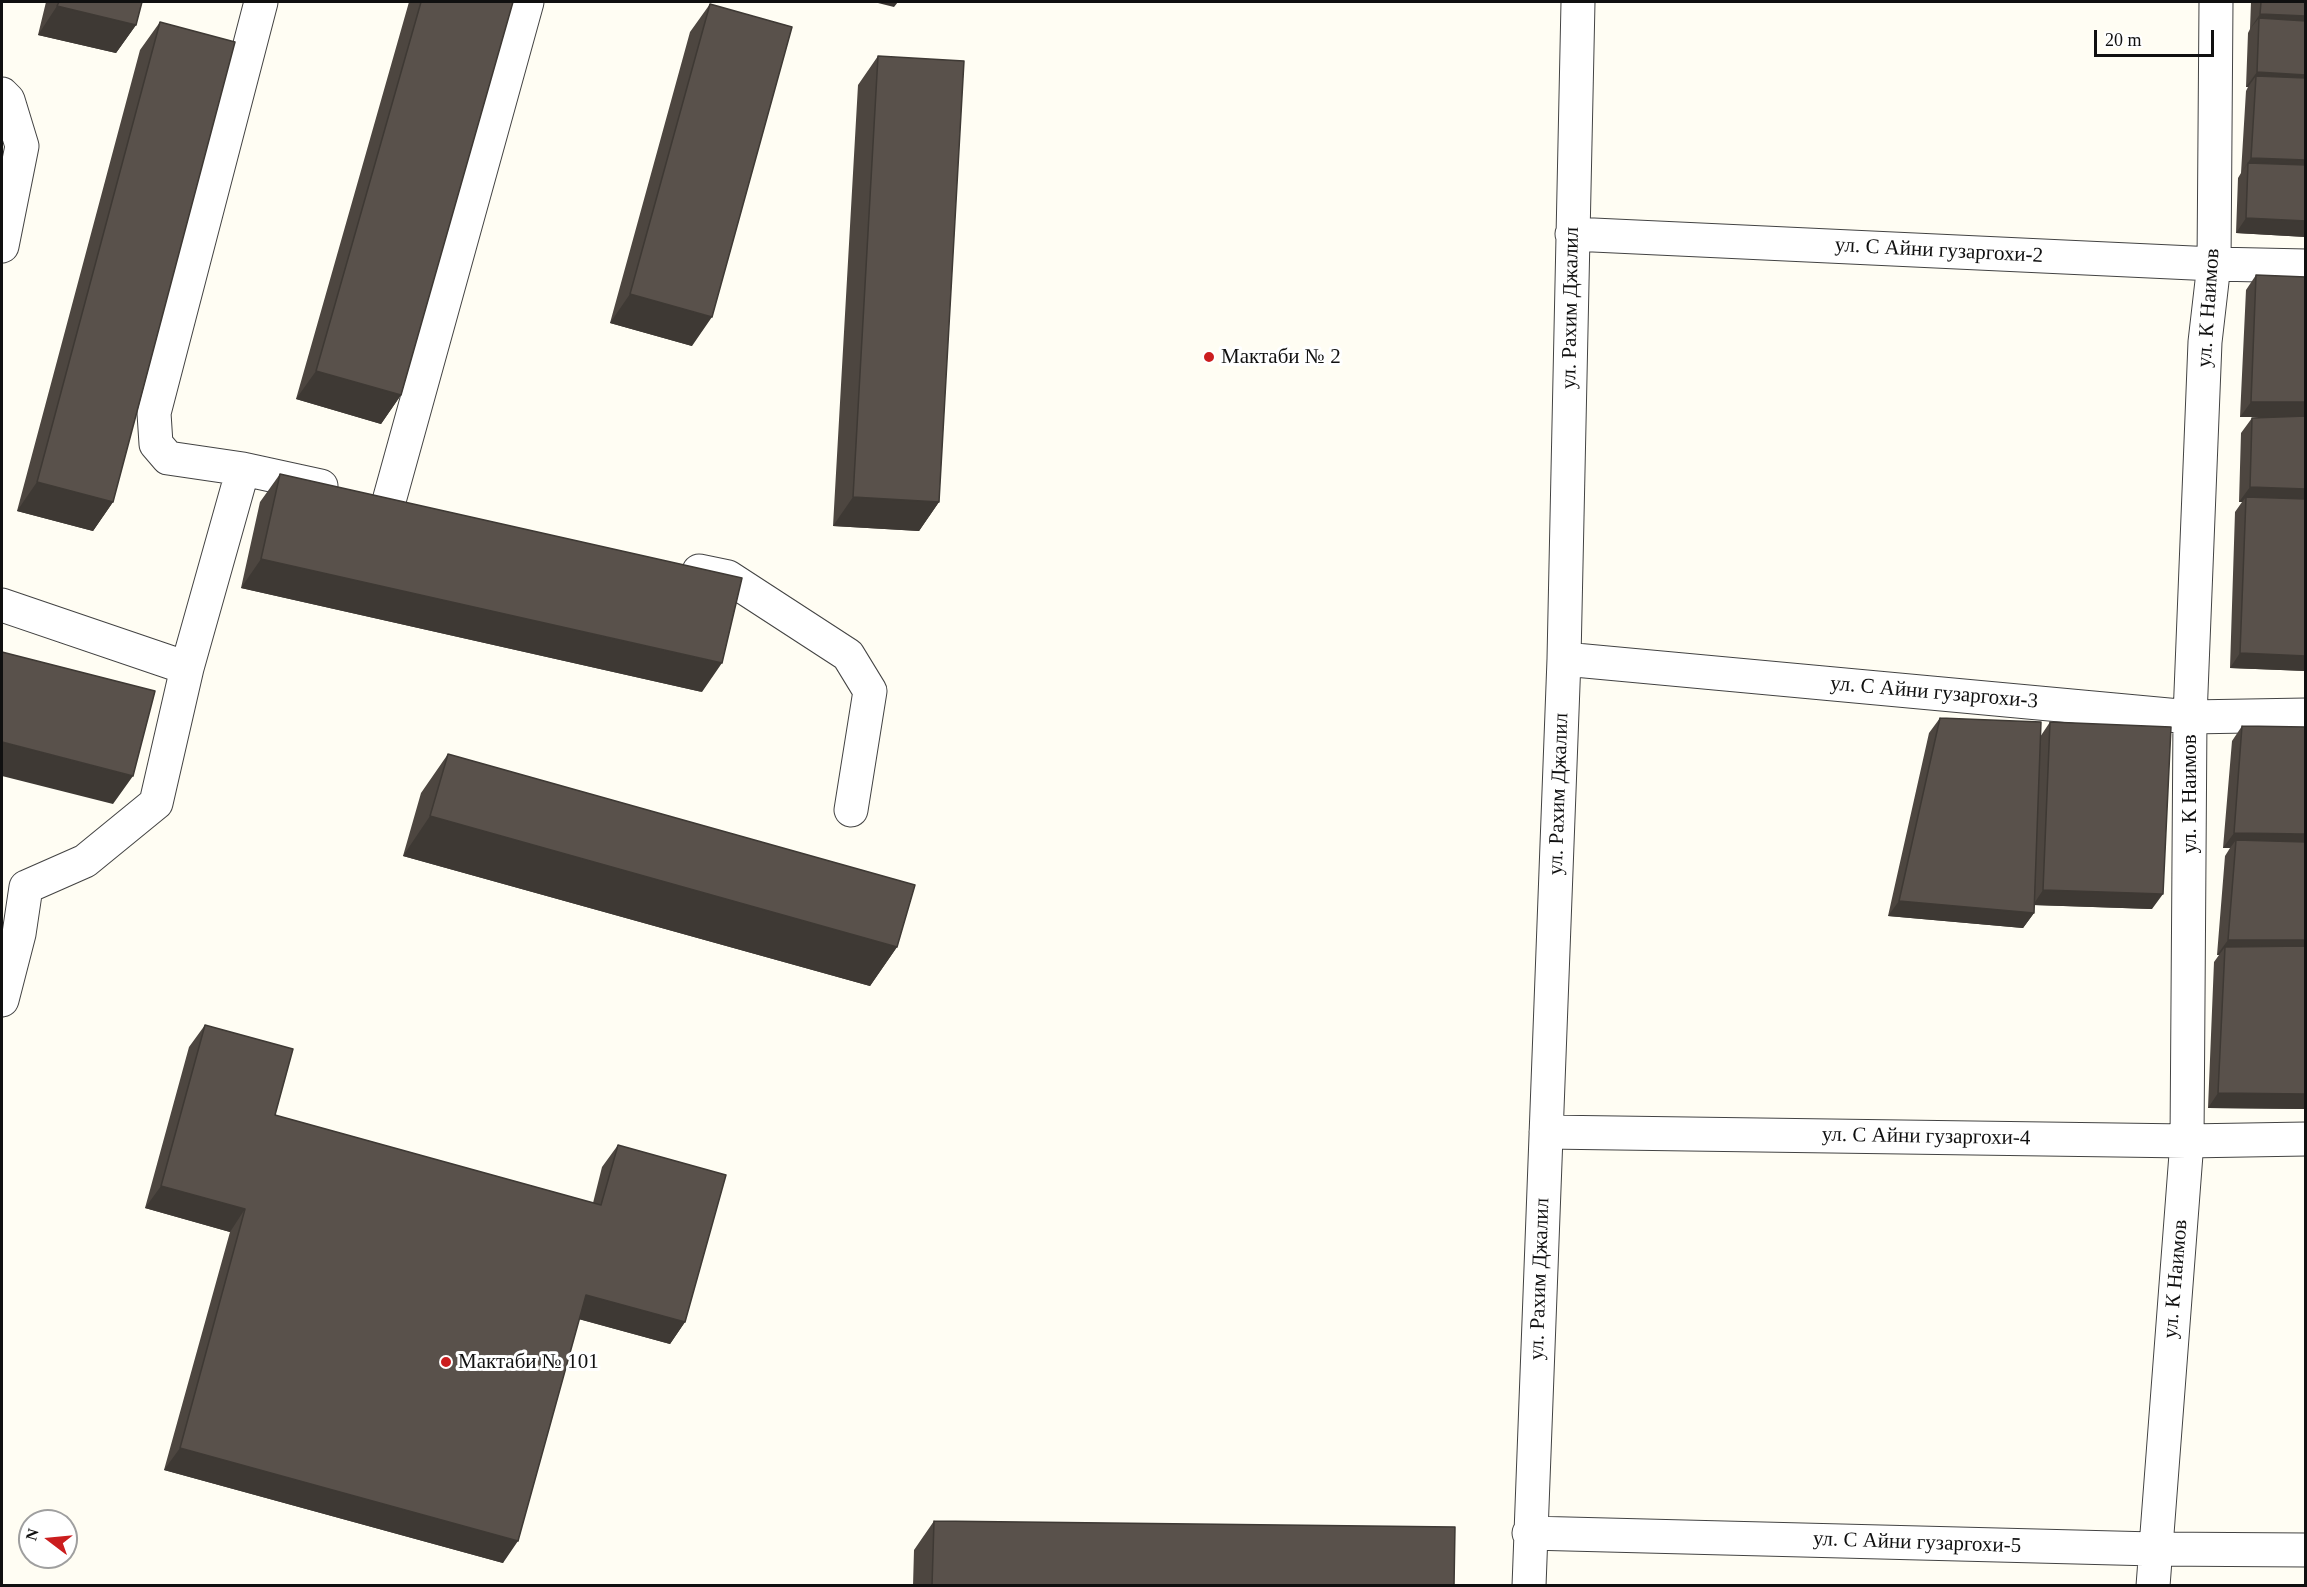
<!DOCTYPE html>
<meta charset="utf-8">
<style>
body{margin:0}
#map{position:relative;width:2307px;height:1587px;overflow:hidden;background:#fffdf3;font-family:Georgia,serif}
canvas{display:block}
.frame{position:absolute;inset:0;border:3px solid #101010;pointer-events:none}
.north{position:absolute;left:18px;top:1509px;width:60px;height:60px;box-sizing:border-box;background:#fff;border:2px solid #9f9f9f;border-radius:50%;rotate:286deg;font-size:16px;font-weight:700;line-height:24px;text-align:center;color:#101010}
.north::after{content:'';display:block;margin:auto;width:21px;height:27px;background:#cb1d1e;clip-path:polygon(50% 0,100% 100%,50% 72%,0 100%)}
.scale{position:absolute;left:2094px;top:30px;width:120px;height:27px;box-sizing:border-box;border:3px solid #101010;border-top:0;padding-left:8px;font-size:18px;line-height:21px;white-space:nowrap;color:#101010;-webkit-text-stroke:4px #fff;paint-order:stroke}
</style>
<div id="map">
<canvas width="2307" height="1587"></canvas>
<div class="frame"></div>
<div class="north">N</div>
<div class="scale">20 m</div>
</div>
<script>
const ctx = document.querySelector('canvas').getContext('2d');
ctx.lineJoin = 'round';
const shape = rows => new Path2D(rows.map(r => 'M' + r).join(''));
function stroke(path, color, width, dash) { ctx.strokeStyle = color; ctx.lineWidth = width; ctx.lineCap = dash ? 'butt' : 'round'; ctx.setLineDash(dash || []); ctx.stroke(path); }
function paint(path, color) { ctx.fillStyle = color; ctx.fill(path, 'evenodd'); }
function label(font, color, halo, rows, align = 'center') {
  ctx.font = font + ' Georgia,serif'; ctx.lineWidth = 6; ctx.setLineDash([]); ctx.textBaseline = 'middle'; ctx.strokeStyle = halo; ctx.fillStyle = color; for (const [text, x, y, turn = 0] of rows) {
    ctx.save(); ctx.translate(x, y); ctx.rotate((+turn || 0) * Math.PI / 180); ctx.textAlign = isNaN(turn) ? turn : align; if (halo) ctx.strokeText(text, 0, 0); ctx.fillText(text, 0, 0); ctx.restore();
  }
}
const minor = shape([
 [2,94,8,100,22,146,2,246],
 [1572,234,2214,264,2306,266],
 [243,469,168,458,156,444,154,413,261,2],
 [389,501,527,2],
 [699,571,728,577,848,655,870,691,851,810],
 [2,605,187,668,156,803,85,861,26,887],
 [1564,659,2190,717,2306,715],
 [187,668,243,469,321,486],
 [2,1000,19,934,26,887],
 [1546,1132,2187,1141,2306,1139],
 [1529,1533,2154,1549,2306,1550],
 [1529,1586,1564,659,1578,2],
 [2153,1586,2187,1141,2190,717,2205,342,2214,264,2216,2]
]);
const wall = shape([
 [46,2,142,2,136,25,116,53,38,35],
 [409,2,513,2,401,395,381,424,296,399],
 [2251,2,2306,2,2306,237,2236,233,2238,178,2241,173,2246,91,2248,87,2246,87,2248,33,2250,29],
 [710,4,692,346,610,323,690,32],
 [160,22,113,502,93,531,17,511,140,50],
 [878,56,939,502,919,531,833,526,858,85],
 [2256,275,2306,277,2306,671,2230,668,2235,512,2242,502,2239,502,2241,433,2252,418,2279,417,2240,417,2246,290],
 [280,474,702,692,241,588,260,502],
 [1940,718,2040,737,2050,722,2152,909,2034,905,2034,913,2023,928,1888,916,1929,733],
 [2242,726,2306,1109,2208,1108,2214,962,2219,955,2217,955,2225,856,2230,848,2223,848,2232,741],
 [448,754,897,947,870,986,403,856,421,793],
 [205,1025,275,1115,593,1203,602,1167,618,1145,685,1322,670,1344,579,1319,503,1563,164,1470,230,1232,145,1208,189,1047],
 [934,1521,1454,1586,913,1586,914,1550]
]);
const shadedWall = shape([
 [874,2,898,2,894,7],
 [57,6,136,25,116,53,38,35],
 [2260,14,2306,16,2306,32,2259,18,2250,29],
 [2257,72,2306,75,2306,90,2256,76,2248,87,2246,87],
 [2251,158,2306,160,2306,161,2296,175,2248,163,2241,173],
 [2246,218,2306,221,2306,237,2236,233],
 [630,294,712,317,692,346,610,323],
 [316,371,401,395,381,424,296,399],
 [2251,402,2306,402,2306,417,2240,417],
 [37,482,113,502,93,531,17,511],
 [2250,487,2306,489,2306,504,2246,497,2242,502,2239,502],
 [853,497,939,502,919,531,833,526],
 [261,559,722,663,702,692,241,588],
 [2240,653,2306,656,2306,671,2230,668],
 [2,742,133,776,113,804,2,776],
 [430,816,897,947,870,986,403,856],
 [2234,833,2306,834,2306,849,2236,840,2230,848,2223,848],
 [2043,890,2163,894,2152,909,2033,905],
 [1899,901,2034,913,2023,928,1888,916],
 [2228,940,2306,940,2306,955,2225,947,2219,955,2217,955],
 [2218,1093,2306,1094,2306,1109,2208,1108],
 [161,1186,245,1209,230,1232,145,1208],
 [586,1295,685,1322,670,1344,571,1317],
 [180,1448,518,1541,503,1563,164,1470]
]);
const building = shape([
 [59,2,142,2,136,25,57,6,59,2],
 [421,2,513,2,401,395,316,371,421,2],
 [2261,2,2306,2,2306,16,2260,14,2261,2],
 [710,4,792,27,712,317,630,294,710,4],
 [2259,18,2306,21,2306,75,2257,72,2259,18],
 [160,22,235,42,113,502,37,482,160,22],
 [878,56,964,61,939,502,853,497,878,56],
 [2256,76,2306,78,2306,160,2251,158,2256,76],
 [2248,163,2306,165,2306,221,2246,218,2248,163],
 [2256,275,2306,277,2306,402,2251,402,2256,275],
 [2306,416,2306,489,2250,487,2252,418,2306,416],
 [280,474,742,578,722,663,261,559,280,474],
 [2246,497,2306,499,2306,656,2240,653,2246,497],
 [2,652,155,691,133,776,2,742,2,652],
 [1940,718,2041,722,2034,913,1899,901,1940,718],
 [2050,722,2171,727,2163,894,2043,890,2050,722],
 [2242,726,2306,727,2306,834,2234,833,2242,726],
 [448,754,915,885,897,947,430,816,448,754],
 [2236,840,2306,842,2306,940,2228,940,2236,840],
 [2306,946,2306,1094,2218,1093,2225,947,2306,946],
 [205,1025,293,1049,275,1115,601,1205,618,1145,726,1175,685,1322,586,1295,518,1541,180,1448,245,1209,161,1186,205,1025],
 [934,1521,1455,1527,1454,1586,932,1586,934,1521]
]);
const markers = [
 [1209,357,6,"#cb1d1e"],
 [446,1362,6,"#cb1d1e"]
];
const streetNames = [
 ["ул. С Айни гузаргохи-2",1939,251,3],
 ["ул. Рахим Джалил",1571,308,-89],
 ["ул. К Наимов",2209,308,-86],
 ["ул. С Айни гузаргохи-3",1934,693,5],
 ["ул. Рахим Джалил",1559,794,-88],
 ["ул. К Наимов",2190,794,-90],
 ["ул. С Айни гузаргохи-4",1926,1137,1],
 ["ул. Рахим Джалил",1540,1279,-88],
 ["ул. К Наимов",2176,1279,-85],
 ["ул. С Айни гузаргохи-5",1917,1543,2]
];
const poiNames = [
 ["Мактаби № 2",1221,357],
 ["Мактаби № 101",458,1362]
];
stroke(minor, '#434343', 35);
stroke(minor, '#fff', 33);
paint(wall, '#4d4640');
paint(shadedWall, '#3e3934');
paint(building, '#59514b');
stroke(building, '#3e3934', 1.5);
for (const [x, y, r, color] of markers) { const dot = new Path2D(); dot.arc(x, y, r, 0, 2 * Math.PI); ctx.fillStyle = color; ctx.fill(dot); stroke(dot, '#fff', 2); }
label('21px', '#101010', '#fff', streetNames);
label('21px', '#101010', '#fff', poiNames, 'left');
</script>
